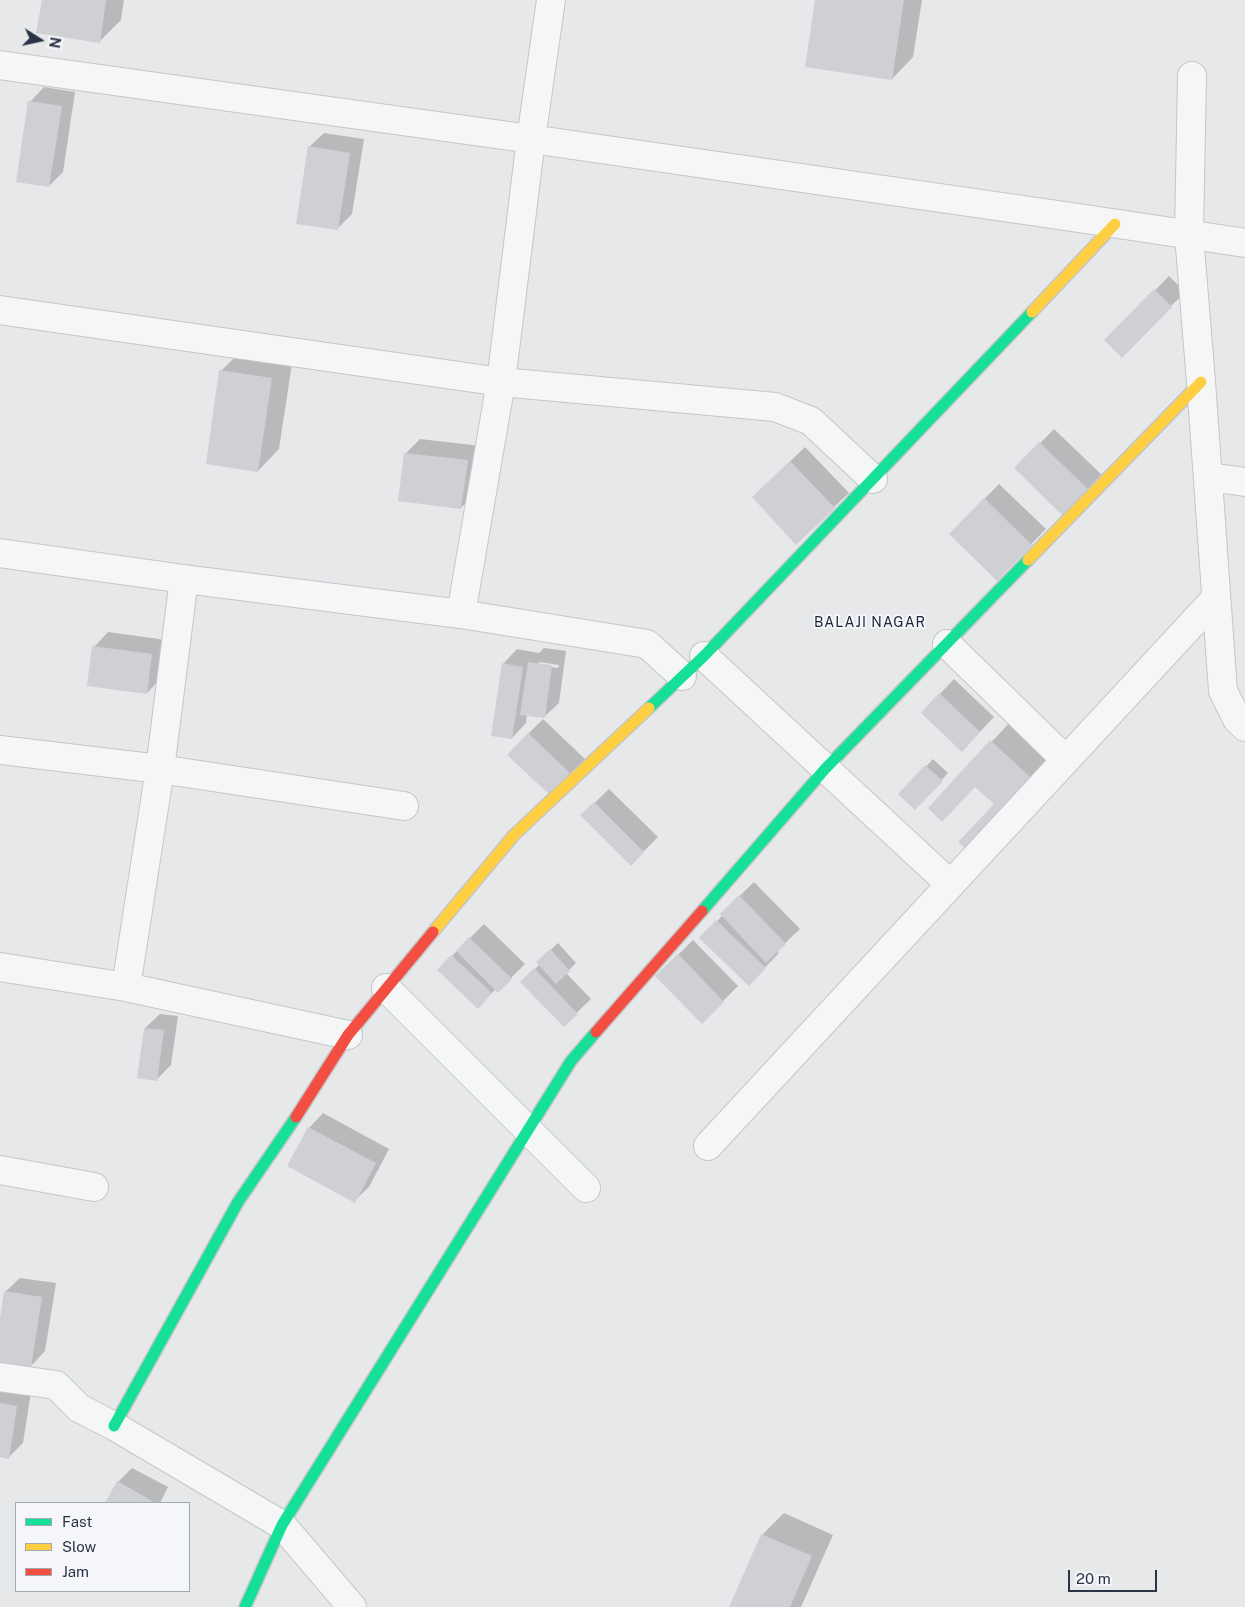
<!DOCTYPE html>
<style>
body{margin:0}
#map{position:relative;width:1245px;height:1607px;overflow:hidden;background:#e6e8ea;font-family:"Public Sans",sans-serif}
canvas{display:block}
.legend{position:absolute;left:15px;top:1502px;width:175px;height:90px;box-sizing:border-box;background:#f4f6f9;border:1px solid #a4a8b1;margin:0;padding:6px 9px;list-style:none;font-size:15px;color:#2b3445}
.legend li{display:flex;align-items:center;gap:10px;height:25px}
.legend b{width:25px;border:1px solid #a4a8b1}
.north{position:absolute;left:15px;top:15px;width:50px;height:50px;-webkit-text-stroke:4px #f4f6f9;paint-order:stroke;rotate:100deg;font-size:14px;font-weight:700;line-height:20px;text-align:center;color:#2b3445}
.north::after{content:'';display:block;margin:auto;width:18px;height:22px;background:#2b3445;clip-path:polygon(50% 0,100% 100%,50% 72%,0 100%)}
.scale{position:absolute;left:1068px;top:1570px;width:89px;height:22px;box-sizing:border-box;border:2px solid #2b3445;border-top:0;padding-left:6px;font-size:15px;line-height:18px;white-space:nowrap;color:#2b3445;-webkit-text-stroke:4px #f4f6f9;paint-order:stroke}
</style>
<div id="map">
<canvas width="1245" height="1607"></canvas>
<ul class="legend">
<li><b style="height:6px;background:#16e098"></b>Fast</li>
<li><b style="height:6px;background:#ffcf43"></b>Slow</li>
<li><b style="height:6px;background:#f24e42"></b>Jam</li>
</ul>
<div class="north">N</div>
<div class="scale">20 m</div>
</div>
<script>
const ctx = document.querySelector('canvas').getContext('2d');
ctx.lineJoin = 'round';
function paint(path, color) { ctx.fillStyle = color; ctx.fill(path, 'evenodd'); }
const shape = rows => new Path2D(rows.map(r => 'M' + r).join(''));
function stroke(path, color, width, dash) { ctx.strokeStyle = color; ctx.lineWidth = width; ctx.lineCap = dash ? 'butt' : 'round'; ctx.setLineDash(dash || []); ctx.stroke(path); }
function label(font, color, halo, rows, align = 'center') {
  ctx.font = font + ' "Public Sans",sans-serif'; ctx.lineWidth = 4; ctx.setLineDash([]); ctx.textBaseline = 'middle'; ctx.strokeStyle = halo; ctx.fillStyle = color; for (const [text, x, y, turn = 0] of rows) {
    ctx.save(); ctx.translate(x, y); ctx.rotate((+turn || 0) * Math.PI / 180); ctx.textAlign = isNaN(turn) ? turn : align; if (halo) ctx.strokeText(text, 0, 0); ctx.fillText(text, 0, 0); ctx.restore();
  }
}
const shadow = shape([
 [43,0,124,0,121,20,99,42],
 [816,0,922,0,913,57,892,79],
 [44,87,75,92,63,172,49,186,30,102],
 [324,133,364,139,352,214,337,229,309,147],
 [1169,276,1185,292,1122,356,1106,340],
 [242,350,293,357,279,449,258,471,221,371],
 [1054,429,1103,476,1064,516,1016,468],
 [420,439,481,446,475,493,461,508,400,500,406,453],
 [805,447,849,493,834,507,768,483],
 [999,484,1046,529,997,579,950,534],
 [108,632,166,640,161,678,147,693,94,647],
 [544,648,566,651,559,703,544,717,527,714,526,723,512,738,503,664,517,649,539,653],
 [539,662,559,665,558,668,539,665],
 [954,679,994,717,976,736,922,713],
 [543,719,586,760,566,781,528,734],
 [1013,719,1060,764,995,804,976,786,930,808],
 [933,759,948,773,915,808,900,794],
 [609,789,658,837,631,864,582,815],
 [754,882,800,929,777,951,779,953,749,984,701,938,722,916,721,914],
 [484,924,525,964,498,991,496,989,478,1007,452,956],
 [693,940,738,986,702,1022,657,976],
 [558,943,576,963,566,973,591,999,564,1025,522,982,540,964,545,955],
 [160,1014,178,1016,171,1065,156,1080,145,1028],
 [323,1113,389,1149,369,1187,354,1201,309,1128],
 [20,1278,56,1283,45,1351,31,1366,0,1361,0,1326,5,1292],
 [0,1387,31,1392,23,1443,9,1457,0,1456],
 [132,1468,168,1487,160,1503,106,1503,118,1482],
 [784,1513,833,1535,801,1607,731,1607,762,1535]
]);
const building = shape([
 [42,0,106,0,100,43,36,33],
 [815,0,904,0,892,80,805,67],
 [28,101,62,106,49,187,16,182],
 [308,146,350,153,338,230,296,224],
 [1154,289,1172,307,1122,358,1104,340],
 [219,370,272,378,258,472,206,464],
 [1039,442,1090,491,1064,517,1014,468],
 [404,453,468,460,461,509,398,501],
 [790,461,835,508,796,545,752,497],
 [984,498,1032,545,997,581,949,534],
 [92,646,152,654,147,694,87,686],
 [528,662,552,665,545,718,520,715],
 [502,663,523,667,512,739,491,736],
 [939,693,980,732,962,752,921,713],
 [528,733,572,775,552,797,507,755],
 [990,740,1040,786,975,857,958,842,994,804,975,787,942,822,928,808],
 [925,765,943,781,915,810,898,794],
 [594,802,644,852,631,866,580,815],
 [739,895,786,944,766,963,720,914],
 [716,920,766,968,749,986,699,938],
 [469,937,512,979,498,993,456,951],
 [550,949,570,971,556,984,536,962],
 [678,954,724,1002,702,1024,655,976],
 [451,955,492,993,478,1009,437,970],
 [534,968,578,1014,564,1027,520,982],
 [144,1028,164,1030,157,1081,137,1078],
 [308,1127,376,1163,355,1203,287,1166],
 [4,1291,42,1297,31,1367,0,1362,0,1318],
 [0,1403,17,1406,9,1459,0,1457],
 [117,1481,154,1502,154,1503,105,1503],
 [761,1534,812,1556,790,1607,729,1607]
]);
const street = shape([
 [0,65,531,139,1065,216,1245,243],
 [1192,76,1189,235,1201,382,1223,691,1237,719,1245,727],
 [0,310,501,382,775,407,811,421,873,479],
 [1208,477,1245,482],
 [0,553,184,579,461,614,647,644,682,676],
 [461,614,501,382,531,139,551,0],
 [947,644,1066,760],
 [704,656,950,884],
 [0,750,160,769,404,806],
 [0,967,126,987,348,1035],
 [126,987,160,769,184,579],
 [386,988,586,1188],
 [708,1146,1216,598],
 [0,1170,94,1187],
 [0,1377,56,1385,79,1408,114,1426,282,1525,352,1607]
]);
const fast = shape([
 [649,708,704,656,1032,312],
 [702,911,825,769,1028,560],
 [114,1426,238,1202,296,1117],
 [245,1607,282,1525,571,1061,596,1032]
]);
const slow = shape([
 [1032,312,1115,224],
 [1028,560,1201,382],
 [433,932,514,835,649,708]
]);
const jam = shape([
 [596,1032,702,911],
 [296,1117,348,1035,433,932]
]);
const neighbourhoodNames = [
 ["BALAJI NAGAR",870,623]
];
paint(shadow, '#0003');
paint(building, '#ced0d3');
stroke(street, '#c4c6c8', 30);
stroke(fast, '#c4c6c8', 14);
stroke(slow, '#c4c6c8', 14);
stroke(jam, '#c4c6c8', 14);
stroke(street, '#f5f6f7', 28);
stroke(fast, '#16e098', 11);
stroke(slow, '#ffcf43', 11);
stroke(jam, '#f24e42', 11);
ctx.letterSpacing = '1px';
label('14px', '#1d2536', '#f4f6f9', neighbourhoodNames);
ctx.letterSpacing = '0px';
</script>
